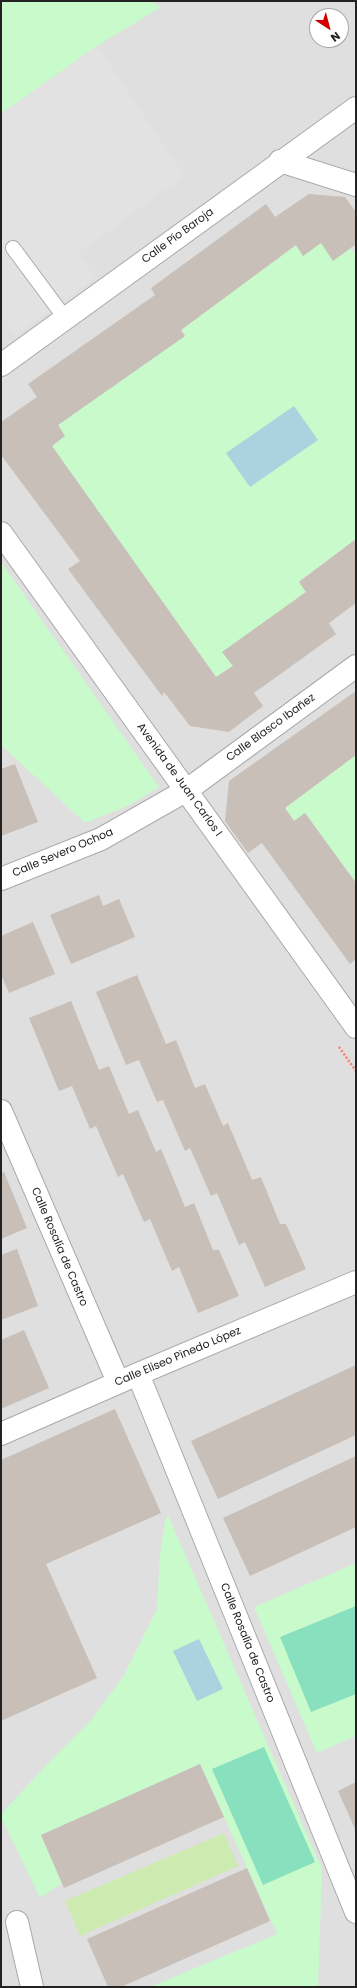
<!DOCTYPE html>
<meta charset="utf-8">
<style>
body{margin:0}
#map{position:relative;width:357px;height:1988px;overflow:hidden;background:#f2efe9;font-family:Poppins,sans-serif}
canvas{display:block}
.frame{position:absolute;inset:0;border:2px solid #222;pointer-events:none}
.north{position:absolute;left:309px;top:8px;width:40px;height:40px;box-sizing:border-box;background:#fff;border:1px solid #a7a7a7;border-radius:50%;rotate:144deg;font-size:11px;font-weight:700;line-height:16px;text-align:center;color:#222}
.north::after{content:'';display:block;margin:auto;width:14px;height:18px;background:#d40000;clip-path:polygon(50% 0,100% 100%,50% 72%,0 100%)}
</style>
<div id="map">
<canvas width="357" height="1988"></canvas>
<div class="frame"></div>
<div class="north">N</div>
</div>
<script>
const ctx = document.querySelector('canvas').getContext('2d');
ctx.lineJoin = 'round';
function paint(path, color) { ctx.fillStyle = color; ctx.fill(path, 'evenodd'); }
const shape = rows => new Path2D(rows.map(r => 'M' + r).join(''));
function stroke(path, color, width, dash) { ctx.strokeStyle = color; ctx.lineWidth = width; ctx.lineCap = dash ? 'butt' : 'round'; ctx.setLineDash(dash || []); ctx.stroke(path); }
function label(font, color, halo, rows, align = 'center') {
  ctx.font = font + ' Poppins,sans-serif'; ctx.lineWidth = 3; ctx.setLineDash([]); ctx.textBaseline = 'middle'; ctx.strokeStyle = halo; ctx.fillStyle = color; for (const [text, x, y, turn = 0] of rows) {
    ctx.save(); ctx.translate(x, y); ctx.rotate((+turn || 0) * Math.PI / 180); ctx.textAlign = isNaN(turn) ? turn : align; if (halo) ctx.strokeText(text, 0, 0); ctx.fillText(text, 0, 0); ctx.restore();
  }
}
const residential = shape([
 [1,1,356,1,356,1987,1,1987],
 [317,16,341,16,341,40,317,40]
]);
const grass = shape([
 [224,1833,238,1866,80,1936,65,1901]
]);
const park = shape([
 [1,1,150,1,161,7,97,46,1,114],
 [321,243,333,260,351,248,356,255,356,539,299,581,306,592,223,652,233,666,216,677,52,446,65,436,58,425,185,336,181,330,296,245,303,256],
 [1,562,159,787,130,805,85,823,1,745],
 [356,755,356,883,305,813,294,821,285,808],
 [168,1515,322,1869,318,1987,150,1987,277,1934,200,1764,41,1835,62,1883,40,1898,1,1817,1,1814,50,1761,91,1720,124,1675,157,1609,160,1555,165,1520],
 [356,1563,356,1736,317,1753,254,1607]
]);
const pitch = shape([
 [356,1606,356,1694,311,1712,280,1637],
 [264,1747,315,1862,263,1885,212,1769]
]);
const parking = shape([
 [97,46,185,176,78,253,96,278,15,335,1,316,1,114]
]);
const water = shape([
 [294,406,318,440,250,487,226,453],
 [199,1639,223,1689,197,1701,173,1651]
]);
const building = shape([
 [309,194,345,197,356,212,356,244,333,261,321,243,303,256,296,245,181,330,185,336,58,425,65,436,52,446,216,677,233,666,222,652,306,592,299,582,356,539,356,603,329,623,336,634,254,693,263,706,229,732,190,726,164,692,162,696,68,569,80,561,1,455,1,422,37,397,28,384,155,295,151,288,266,204,275,217],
 [356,691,356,755,285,808,294,821,305,813,356,883,356,959,350,964,262,843,248,853,225,821,229,781],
 [15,764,38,822,1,836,1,769],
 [99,895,103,906,119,899,135,937,71,964,50,915],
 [33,922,55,974,9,993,2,977,1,978,1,936],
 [137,975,166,1044,176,1040,195,1088,205,1084,223,1126,228,1123,252,1180,261,1177,280,1224,286,1224,306,1269,265,1287,245,1242,239,1245,217,1193,211,1196,190,1148,185,1151,163,1100,157,1102,139,1060,126,1065,96,992],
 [71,1001,99,1070,109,1066,129,1114,138,1110,156,1152,161,1149,185,1207,194,1203,213,1250,219,1250,239,1296,198,1313,179,1267,172,1271,150,1219,144,1222,123,1174,118,1177,96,1126,90,1129,72,1086,59,1091,29,1018],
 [4,1172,27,1228,1,1239,1,1173],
 [17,1249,38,1306,1,1320,1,1255],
 [24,1330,49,1388,1,1409,1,1340],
 [356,1365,356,1435,218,1499,191,1441],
 [115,1409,161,1513,46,1564,97,1678,1,1721,1,1460],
 [356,1456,356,1527,250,1576,223,1518],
 [200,1764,224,1817,64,1888,41,1835],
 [356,1782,356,1831,338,1791],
 [247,1868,270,1921,121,1987,108,1987,87,1939]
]);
const path = shape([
 [339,1047,356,1071]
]);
const service = shape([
 [13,248,65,318]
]);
const minor = shape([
 [280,161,356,185],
 [1,365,356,108],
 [1,533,356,1027],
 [1,879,101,839,187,790,356,666],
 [1,1111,118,1382],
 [138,1374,356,1912],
 [1,1434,138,1374,356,1282],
 [17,1922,32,1987]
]);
const streetNames = [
 ["Calle Pío Baroja",178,236,-36],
 ["Calle Blasco Ibañez",271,728,-36],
 ["Avenida de Juan Carlos I",179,780,54],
 ["Calle Severo Ochoa",63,853,-23],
 ["Calle Rosalía de Castro",59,1247,67],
 ["Calle Eliseo Pinedo López",178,1357,-23],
 ["Calle Rosalía de Castro",247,1643,68]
];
paint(residential, '#e0dfdf');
paint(grass, '#cdebb0');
paint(park, '#c8facc');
paint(pitch, '#88e0be');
paint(parking, '#e2e2e2');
paint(water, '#aad3df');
paint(building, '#c7bfb8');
stroke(service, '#a9a9a9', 16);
stroke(minor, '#a9a9a9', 24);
stroke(path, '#fa8072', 2.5, [2, 2]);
stroke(service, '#fff', 14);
stroke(minor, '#fff', 22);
label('11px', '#222', '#fff', streetNames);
</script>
